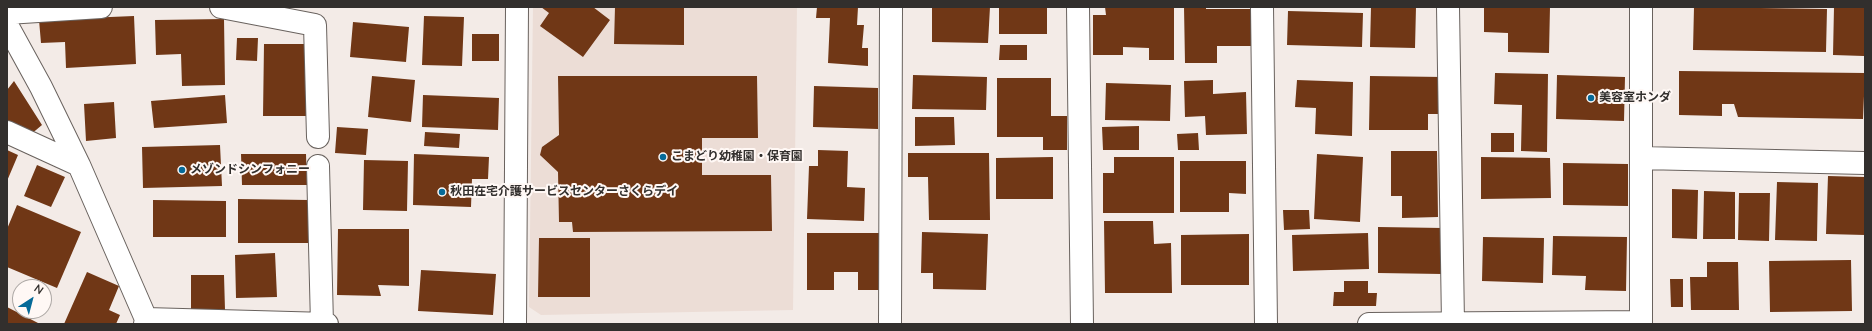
<!DOCTYPE html>
<meta charset="utf-8">
<style>
body{margin:0}
#map{position:relative;width:1872px;height:331px;overflow:hidden;background:#f3ebe7;font-family:"Nunito Sans",sans-serif}
canvas{display:block}
.frame{position:absolute;inset:0;border:8px solid #322f2d;pointer-events:none}
.north{position:absolute;left:12px;top:279px;width:40px;height:40px;box-sizing:border-box;background:#fff8f5;border:1px solid #ada8a5;border-radius:50%;rotate:36deg;font-size:11px;font-weight:700;line-height:16px;text-align:center;color:#322f2d}
.north::after{content:'';display:block;margin:auto;width:14px;height:18px;background:#066a98;clip-path:polygon(50% 0,100% 100%,50% 72%,0 100%)}
</style>
<div id="map">
<canvas width="1872" height="331"></canvas>
<div class="frame"></div>
<div class="north">N</div>
</div>
<script>
const ctx = document.querySelector('canvas').getContext('2d');
ctx.lineJoin = 'round';
function paint(path, color) { ctx.fillStyle = color; ctx.fill(path, 'evenodd'); }
const shape = rows => new Path2D(rows.map(r => 'M' + r).join(''));
function stroke(path, color, width, dash) { ctx.strokeStyle = color; ctx.lineWidth = width; ctx.lineCap = dash ? 'butt' : 'round'; ctx.setLineDash(dash || []); ctx.stroke(path); }
function label(font, color, halo, rows, align = 'center') {
  ctx.font = font + ' "Nunito Sans","Noto Sans JP",sans-serif'; ctx.lineWidth = 4; ctx.setLineDash([]); ctx.textBaseline = 'middle'; ctx.strokeStyle = halo; ctx.fillStyle = color; for (const [text, x, y, turn = 0] of rows) {
    ctx.save(); ctx.translate(x, y); ctx.rotate((+turn || 0) * Math.PI / 180); ctx.textAlign = isNaN(turn) ? turn : align; if (halo) ctx.strokeText(text, 0, 0); ctx.fillText(text, 0, 0); ctx.restore();
  }
}
const built = shape([
 [533,7,797,7,793,310,541,315,529,307]
]);
const building = shape([
 [541,7,593,7,610,20,583,57,540,26,549,13],
 [615,7,684,7,684,45,614,44],
 [817,7,858,7,857,25,864,25,862,48,868,48,868,66,828,63,830,18,816,18],
 [932,7,990,7,988,43,932,42],
 [999,7,1047,7,1047,34,999,34],
 [1105,7,1174,7,1174,60,1149,60,1149,48,1123,47,1123,55,1093,55,1093,15,1106,15],
 [1184,7,1206,7,1206,9,1253,9,1253,46,1217,46,1217,63,1185,63],
 [1371,7,1416,7,1415,48,1370,47],
 [1484,7,1550,7,1549,53,1508,52,1508,33,1484,32],
 [1694,7,1827,9,1826,52,1693,50],
 [1834,7,1865,7,1864,56,1833,55],
 [1288,11,1363,13,1362,47,1287,45],
 [134,16,136,64,66,68,65,42,41,43,39,20],
 [424,16,464,17,462,66,422,65],
 [224,19,225,85,182,86,181,54,156,55,155,20],
 [353,22,409,27,406,62,350,57],
 [472,34,499,34,499,61,472,61],
 [237,38,258,38,257,61,236,60],
 [264,44,307,44,306,116,263,116],
 [1000,45,1027,45,1027,60,999,60],
 [1679,71,1865,73,1863,119,1738,117,1734,104,1722,104,1722,116,1679,115],
 [1495,73,1548,74,1547,152,1521,151,1522,105,1494,104],
 [913,75,987,77,986,110,912,109],
 [1557,75,1625,77,1624,121,1556,119],
 [372,76,415,80,411,122,368,117],
 [558,76,757,76,758,138,702,138,702,175,771,175,772,231,573,232,572,222,559,222,558,172,540,155,542,147,559,135],
 [1370,76,1443,77,1443,114,1428,114,1428,130,1369,130],
 [997,78,1051,78,1051,116,1067,116,1067,150,1043,150,1043,137,997,137],
 [1213,80,1213,94,1246,92,1247,134,1206,135,1205,116,1185,117,1184,81],
 [1297,80,1353,82,1352,136,1315,134,1316,108,1295,107],
 [14,81,42,125,30,135,7,120,7,90],
 [1106,83,1171,85,1170,121,1105,120],
 [814,86,878,88,878,129,813,127],
 [225,95,227,123,154,128,151,101],
 [423,95,499,98,498,130,422,127],
 [114,102,116,138,86,141,84,104],
 [915,117,954,117,955,145,915,146],
 [1139,126,1139,150,1103,150,1102,127],
 [337,127,368,129,366,155,335,153],
 [425,132,460,134,459,148,424,146],
 [1198,133,1199,150,1178,150,1177,134],
 [1491,133,1514,133,1514,152,1491,152],
 [220,145,222,186,143,188,142,147],
 [7,150,18,155,7,181],
 [818,150,848,151,847,187,865,188,864,221,807,219,809,166,818,166],
 [1391,151,1437,151,1438,217,1402,218,1402,196,1391,196],
 [908,153,989,153,990,220,929,220,928,177,908,177],
 [241,154,306,154,307,185,242,185],
 [414,154,489,157,488,179,472,179,471,207,413,205],
 [1317,154,1363,157,1360,222,1314,219],
 [1053,157,1053,199,996,199,996,158],
 [1114,157,1174,157,1174,213,1103,213,1103,173,1114,173],
 [1481,157,1550,158,1551,198,1481,199],
 [364,160,408,161,407,211,363,210],
 [1180,161,1246,161,1246,194,1229,193,1229,212,1180,212],
 [1563,163,1628,164,1628,206,1563,205],
 [37,165,65,177,51,207,24,196],
 [1828,176,1865,177,1865,235,1826,234],
 [1777,182,1818,183,1817,241,1775,240],
 [1672,189,1698,190,1697,239,1672,238],
 [1704,191,1735,192,1735,239,1703,239],
 [1739,193,1770,193,1769,241,1738,240],
 [238,199,309,200,309,243,238,243],
 [153,200,226,201,226,237,153,237],
 [17,205,81,232,57,288,7,267,7,229],
 [1283,210,1309,210,1310,229,1284,230],
 [1104,221,1153,221,1154,244,1171,243,1172,293,1105,293],
 [1378,227,1443,228,1442,274,1378,273],
 [338,229,409,229,409,286,378,285,381,296,337,295],
 [922,232,988,234,986,290,933,289,933,273,921,273],
 [807,233,879,233,879,290,858,290,858,272,834,272,834,290,807,290],
 [1368,233,1369,269,1293,271,1292,235],
 [1249,234,1249,285,1181,285,1181,235],
 [1553,236,1627,237,1626,291,1585,290,1586,276,1552,275],
 [1483,237,1544,238,1543,283,1482,281],
 [539,238,590,238,590,297,538,297],
 [275,253,277,297,236,298,235,255],
 [1851,260,1852,311,1770,312,1769,261],
 [1707,262,1738,262,1739,310,1691,310,1690,277,1707,277],
 [421,270,496,274,493,315,418,311],
 [87,272,119,286,109,310,120,315,116,324,64,324],
 [191,275,224,275,225,310,191,310],
 [1670,279,1683,279,1683,307,1671,307],
 [1344,281,1368,281,1368,293,1377,293,1376,306,1333,306,1334,292,1344,292],
 [7,307,38,323,38,324,7,324]
]);
const minor = shape([
 [221,7,315,25,318,137],
 [1078,7,1082,324],
 [1262,7,1266,324],
 [1448,7,1453,323],
 [1641,7,1641,324],
 [7,13,101,7],
 [7,25,41,87,79,165,146,319,145,324],
 [7,132,79,165],
 [1641,158,1865,163],
 [318,166,322,324],
 [146,319,327,324],
 [515,324,517,7],
 [890,324,891,7],
 [1369,324,1641,322]
]);
const markers = [
 [1591,98,4,"#066a98"],
 [663,157,4,"#066a98"],
 [182,170,4,"#066a98"],
 [442,192,4,"#066a98"]
];
const poiNames = [
 ["美容室ホンダ",1599,98],
 ["こまどり幼稚園・保育園",671,157],
 ["メゾンドシンフォニー",190,170],
 ["秋田在宅介護サービスセンターさくらデイ",450,192]
];
paint(built, '#ecddd6');
paint(building, '#703716');
stroke(minor, '#69625e', 24);
stroke(minor, '#fff', 22);
for (const [x, y, r, color] of markers) { const dot = new Path2D(); dot.arc(x, y, r, 0, 2 * Math.PI); ctx.fillStyle = color; ctx.fill(dot); stroke(dot, '#fff8f5', 1.5); }
label('bold 12px', '#322f2d', '#fff8f5', poiNames, 'left');
</script>
